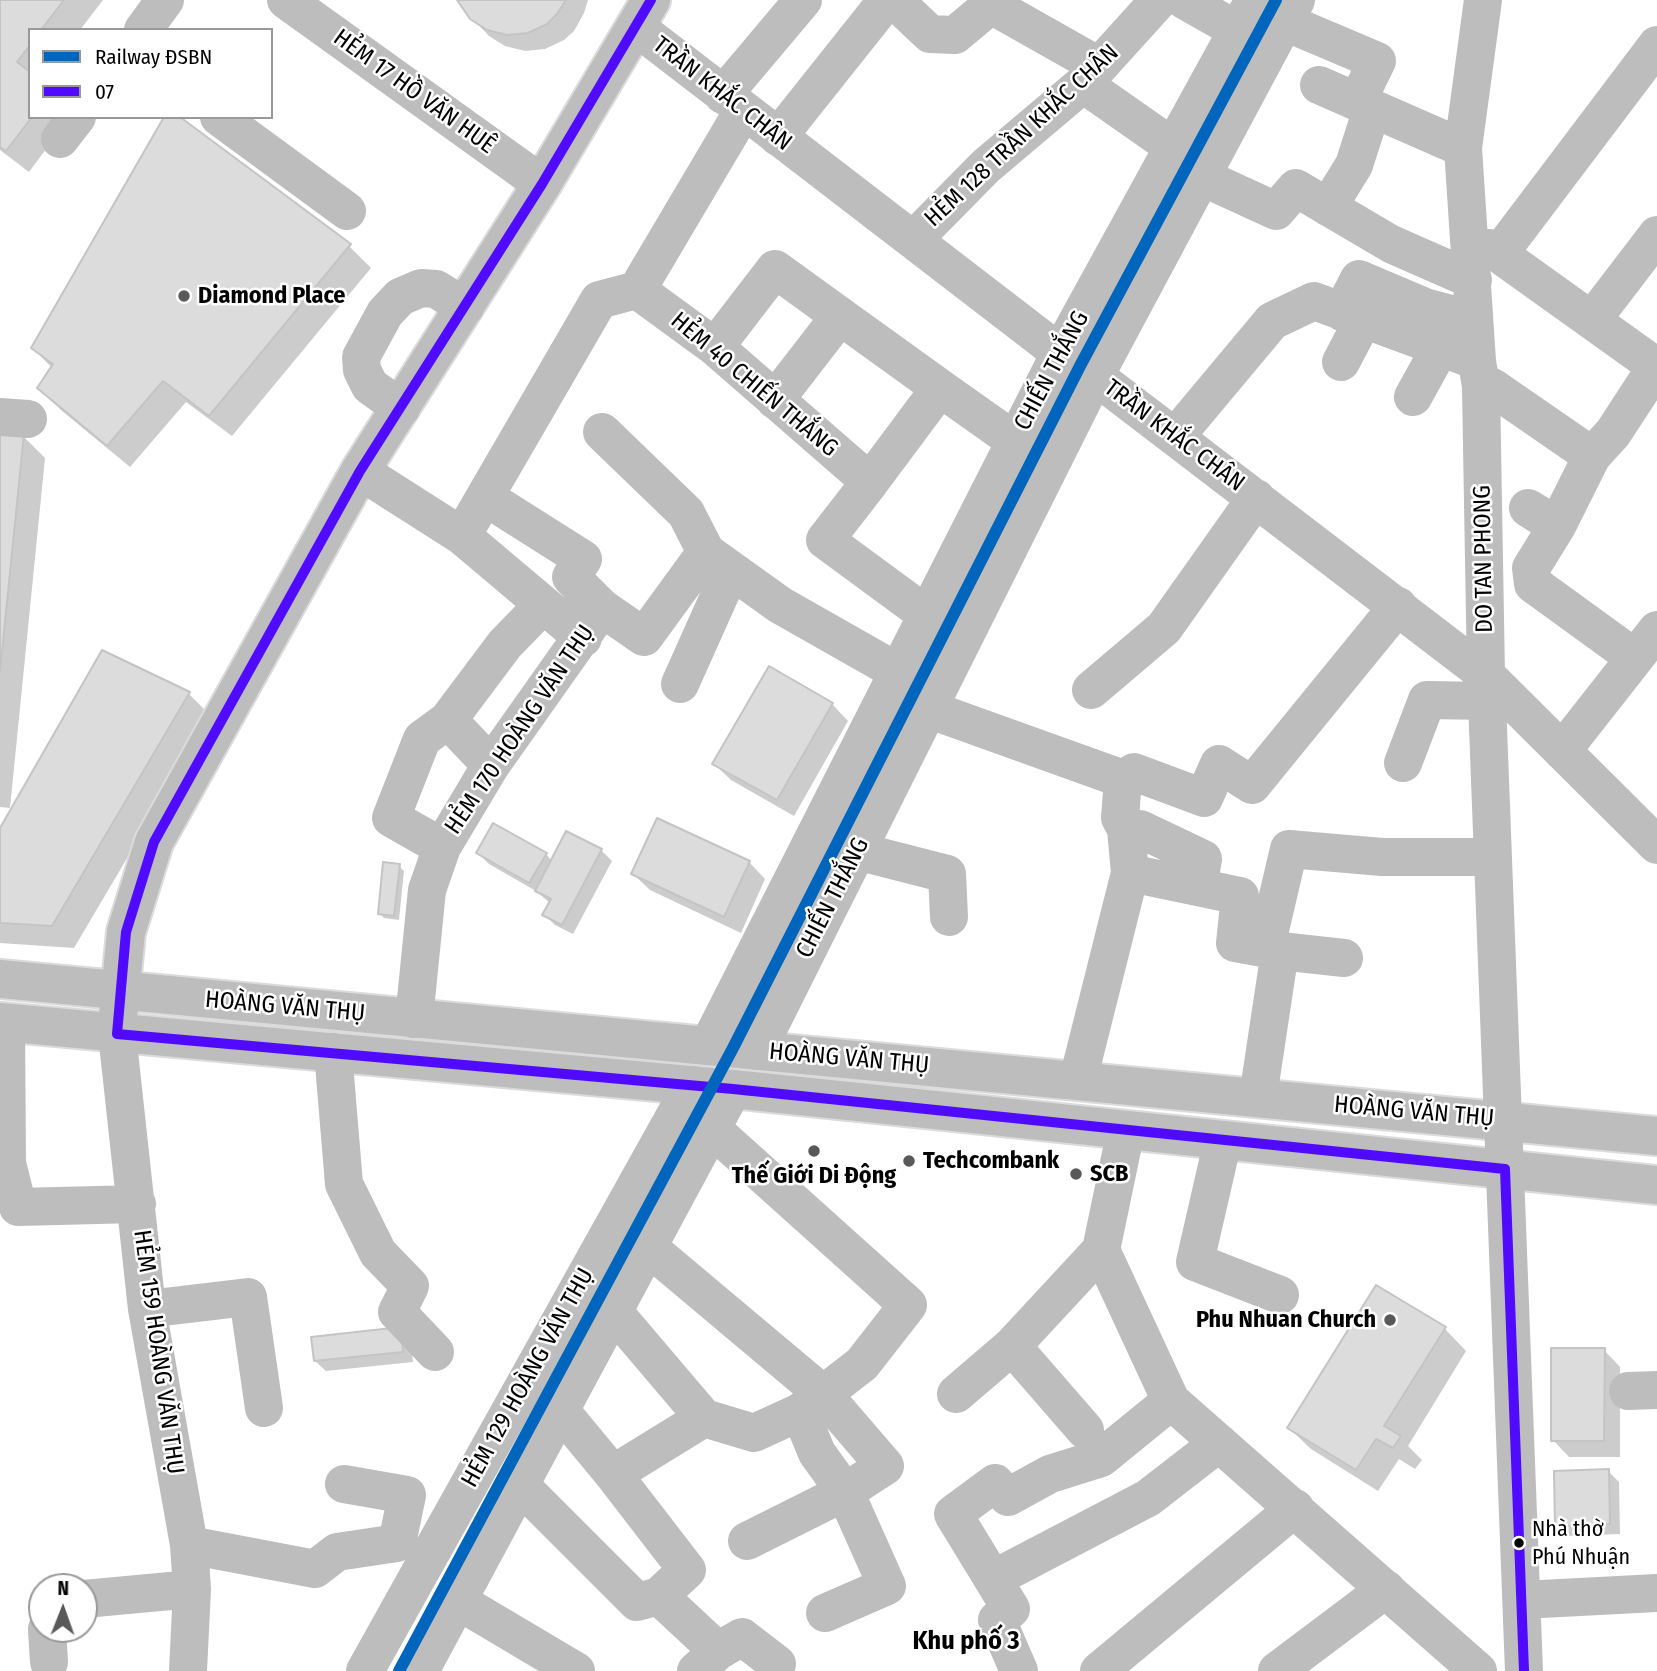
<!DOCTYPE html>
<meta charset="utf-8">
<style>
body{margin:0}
#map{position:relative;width:1657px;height:1671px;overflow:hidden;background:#fff;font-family:"Fira Sans Condensed",sans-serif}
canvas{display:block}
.legend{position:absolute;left:28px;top:28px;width:245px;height:91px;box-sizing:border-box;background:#fff;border:2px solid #999;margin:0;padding:9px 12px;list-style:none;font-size:21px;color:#000}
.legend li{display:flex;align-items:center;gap:14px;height:35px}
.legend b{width:35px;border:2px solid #999}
.north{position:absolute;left:28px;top:1573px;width:70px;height:70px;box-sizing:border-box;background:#fff;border:2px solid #999;border-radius:50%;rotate:1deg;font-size:19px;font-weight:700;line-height:28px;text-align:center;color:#000}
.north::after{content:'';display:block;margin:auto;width:24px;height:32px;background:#595959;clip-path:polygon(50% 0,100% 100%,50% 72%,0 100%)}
</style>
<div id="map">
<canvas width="1657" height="1671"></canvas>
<ul class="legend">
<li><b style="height:9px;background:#0065bd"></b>Railway ĐSBN</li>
<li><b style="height:9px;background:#4f0aff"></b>07</li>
</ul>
<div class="north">N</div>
</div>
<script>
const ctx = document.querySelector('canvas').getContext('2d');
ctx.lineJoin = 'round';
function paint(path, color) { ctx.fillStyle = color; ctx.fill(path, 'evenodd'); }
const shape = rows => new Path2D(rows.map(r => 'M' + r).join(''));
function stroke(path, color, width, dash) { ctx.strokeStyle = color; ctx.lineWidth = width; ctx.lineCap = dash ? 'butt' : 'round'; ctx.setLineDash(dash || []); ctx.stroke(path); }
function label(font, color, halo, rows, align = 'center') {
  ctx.font = font + ' "Fira Sans Condensed",sans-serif'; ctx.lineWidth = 5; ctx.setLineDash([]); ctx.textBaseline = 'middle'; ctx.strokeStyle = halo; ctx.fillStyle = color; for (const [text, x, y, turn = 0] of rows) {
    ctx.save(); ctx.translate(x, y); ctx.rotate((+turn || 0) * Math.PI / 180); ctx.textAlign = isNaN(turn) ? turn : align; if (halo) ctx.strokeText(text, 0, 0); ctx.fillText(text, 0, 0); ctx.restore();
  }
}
const shadow = shape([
 [0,0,103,0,80,30,30,30,30,117,70,117,29,172,0,150],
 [458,0,588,0,584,13,574,31,564,40,545,49,525,51,505,46,489,36,472,18],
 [349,246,371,268,232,436,186,402,130,467,61,410,39,388,52,368,33,348],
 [0,434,23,436,45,458,10,808,0,807],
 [102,652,189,694,211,716,74,948,0,943,0,832],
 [832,704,848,721,794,816,731,780,714,764],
 [601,850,612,861,573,934,555,925,544,914,550,903,536,891,489,864,478,853,546,854,552,861],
 [749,862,765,879,741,933,650,890,633,874],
 [399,866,404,871,399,920,384,918,379,913],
 [1445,1329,1466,1351,1408,1446,1422,1460,1415,1469,1399,1459,1378,1491,1311,1449,1289,1428],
 [411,1340,413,1362,326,1371,315,1361],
 [1604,1350,1620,1367,1620,1457,1569,1457,1553,1440],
 [1608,1471,1619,1482,1620,1534,1567,1536,1557,1525]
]);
const building = shape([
 [0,0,64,0,41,30,30,30,30,45,17,62,30,72,30,117,32,117,6,151,0,147,0,0],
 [457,0,566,0,557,14,547,24,528,33,507,35,487,30,470,19,457,0],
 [164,117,180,117,351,244,209,416,163,381,107,446,37,388,53,364,31,348,164,117],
 [0,432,24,434,0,672,0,432],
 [102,650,190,692,52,926,0,923,0,828,102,650],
 [769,666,833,703,777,800,712,764,769,666],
 [657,818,750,861,724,917,631,874,657,818],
 [493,823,547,853,529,883,476,853,493,823],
 [566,831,602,849,562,925,542,915,551,899,535,891,566,831],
 [383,862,400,864,394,916,378,914,383,862],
 [1376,1285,1446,1327,1384,1426,1401,1436,1393,1448,1376,1439,1356,1470,1287,1428,1376,1285],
 [401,1327,403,1352,314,1361,311,1337,401,1327],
 [1551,1348,1605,1348,1604,1441,1551,1441,1551,1348],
 [1609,1469,1610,1524,1555,1526,1554,1471,1609,1469]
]);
const minor = shape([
 [286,0,542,184],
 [894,0,930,34,955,35,991,5],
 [995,0,991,5,1099,66],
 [1184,0,1237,30],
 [1483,0,1463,148,1477,361,1481,387,1486,675,1524,1671],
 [1285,22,1377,61,1357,102],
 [636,27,1060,353,1095,376,1486,675,1657,845],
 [143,30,165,0],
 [1083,84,1173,147],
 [1319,85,1463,148],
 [723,95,803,0],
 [219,117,347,211],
 [778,137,887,0],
 [60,139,77,117],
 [1202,177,1276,211,1296,188,1391,244,1473,280],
 [1328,207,1354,165,1372,109],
 [913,240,986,166,1083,84,1159,0],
 [1470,249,1490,248,1499,254,1657,45],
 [1499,254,1657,367],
 [637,290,715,347,870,482,940,388,1015,441],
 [1342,312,1359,279,1425,307,1474,320],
 [1592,320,1657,235],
 [715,347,775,269,840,316],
 [1341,362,1363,320],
 [1481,387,1492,387,1592,456,1613,433,1656,367],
 [1413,397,1440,348],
 [775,400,840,316,940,388],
 [401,408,370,386,362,370,361,357,385,313,400,297,421,288,436,289,465,307],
 [0,417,28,419],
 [602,432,686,513,706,552,780,605,898,672],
 [1175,437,1272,321,1314,301,1477,361],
 [360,471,462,536,583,638],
 [870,482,825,540,927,615],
 [485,497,583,559,571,577,602,608,644,637,706,552],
 [1528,508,1557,526,1531,568,1533,584,1635,658],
 [1557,526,1592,456],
 [462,536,599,300,637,290,743,111],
 [680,684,731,570],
 [1091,690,1164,628,1256,498],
 [928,709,1123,779,1120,818,1126,829,1130,873,1078,1080],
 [1562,751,1657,630],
 [1403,763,1427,700,1487,701],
 [491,765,448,720,505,644,543,605],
 [1123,779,1134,772,1204,798,1219,764,1252,785,1398,606],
 [1126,829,1140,829,1203,859,1198,887],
 [442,847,391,818,422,739,448,720],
 [857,851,947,874,949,917],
 [1130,873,1240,896,1235,943,1280,951,1344,958],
 [1266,947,1289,849,1382,857,1493,857],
 [414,1019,427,890,442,847,491,765,602,608],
 [6,1023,7,1163,18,1207,137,1204],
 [117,1034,147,1309,189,1545,192,1589,188,1671],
 [708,1046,1060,353,1254,0],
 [757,1051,1095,376,1296,0],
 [333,1052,344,1184,378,1253,410,1286,397,1312,435,1352],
 [1258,1097,1280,951],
 [711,1128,908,1305,862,1364,800,1412,817,1453,845,1492,747,1541],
 [1126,1130,1101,1250,1171,1401,1478,1671],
 [1223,1140,1195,1262,1280,1295],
 [648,1247,823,1394,885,1466,845,1492,887,1586,825,1613],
 [147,1309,248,1297,264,1408],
 [613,1311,704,1418],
 [1012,1346,1085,1430],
 [1628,1391,1657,1390],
 [956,1394,1012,1346,1101,1250],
 [613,1474,704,1418,754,1433,800,1412],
 [520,1485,637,1602,659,1596,687,1570,613,1474,560,1410],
 [189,1545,315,1569,337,1552,397,1543,407,1495,344,1484],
 [993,1579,1148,1498,1219,1443],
 [659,1596,718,1651],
 [84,1599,192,1589],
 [1522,1600,1657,1593],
 [458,1601,576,1671],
 [47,1629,49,1662],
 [365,1671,692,1085],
 [420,1671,733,1089],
 [696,1671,718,1651,742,1637,777,1664],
 [1019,1671,997,1620,1011,1609,953,1514,995,1483,1008,1497,1050,1474,1101,1458,1171,1401],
 [1099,1671,1295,1508],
 [1277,1671,1386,1589]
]);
const major = shape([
 [0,979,1657,1136],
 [118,1016,126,932,154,842,360,471,542,184,651,0],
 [0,1022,733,1089,1657,1185]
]);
const bus1 = shape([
 [651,0,542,184,360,471,154,842,126,932,117,1034,733,1089,1505,1169,1524,1671]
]);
const rail1 = shape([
 [399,1671,733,1048,1080,366,1276,0]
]);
const markers = [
 [184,296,7,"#595959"],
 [814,1151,7,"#595959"],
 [909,1161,7,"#595959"],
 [1076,1174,7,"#595959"],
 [1390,1320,7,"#595959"],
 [1519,1543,6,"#000"]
];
const busNames = [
 ["Nhà thờ",1532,1530],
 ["Phú Nhuận",1532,1558]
];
const streetNames = [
 ["HẺM 17 HỒ VĂN HUÊ",414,92,36],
 ["TRẦN KHẮC CHÂN",722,94,38],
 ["HẺM 128 TRẦN KHẮC CHÂN",1022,136,-43],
 ["CHIẾN THẮNG",1052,371,-62],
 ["HẺM 40 CHIẾN THẮNG",754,385,40],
 ["TRẦN KHẮC CHÂN",1174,436,37],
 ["DO TAN PHONG",1484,559,-91],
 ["HẺM 170 HOÀNG VĂN THỤ",520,730,-56],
 ["CHIẾN THẮNG",833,898,-63],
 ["HOÀNG VĂN THỤ",285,1007,5],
 ["HOÀNG VĂN THỤ",849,1059,5],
 ["HOÀNG VĂN THỤ",1414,1112,5],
 ["HẺM 159 HOÀNG VĂN THỤ",158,1352,82],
 ["HẺM 129 HOÀNG VĂN THỤ",528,1378,-61]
];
const poiNames = [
 ["Diamond Place",198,296],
 ["Techcombank",923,1161],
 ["SCB",1090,1174],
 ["Thế Giới Di Động",814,1176,"center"],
 ["Phu Nhuan Church",1376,1320,"right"]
];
const neighbourhoodNames = [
 ["Khu phố 3",966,1642]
];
paint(shadow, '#0003');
paint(building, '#dcdcdc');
stroke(building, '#c4c4c4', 2);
stroke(major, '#dbdbdb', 42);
stroke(minor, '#bdbdbd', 38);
stroke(major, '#bdbdbd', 38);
stroke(bus1, '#4f0aff', 10);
stroke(rail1, '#0065bd', 12);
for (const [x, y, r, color] of markers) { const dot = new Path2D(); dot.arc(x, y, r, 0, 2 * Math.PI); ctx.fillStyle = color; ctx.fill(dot); stroke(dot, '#fff', 2.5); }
label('22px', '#000', '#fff', busNames, 'left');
label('24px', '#000', '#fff', streetNames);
label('bold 24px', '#000', '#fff', poiNames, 'left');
label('bold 26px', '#000', '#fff', neighbourhoodNames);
</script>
